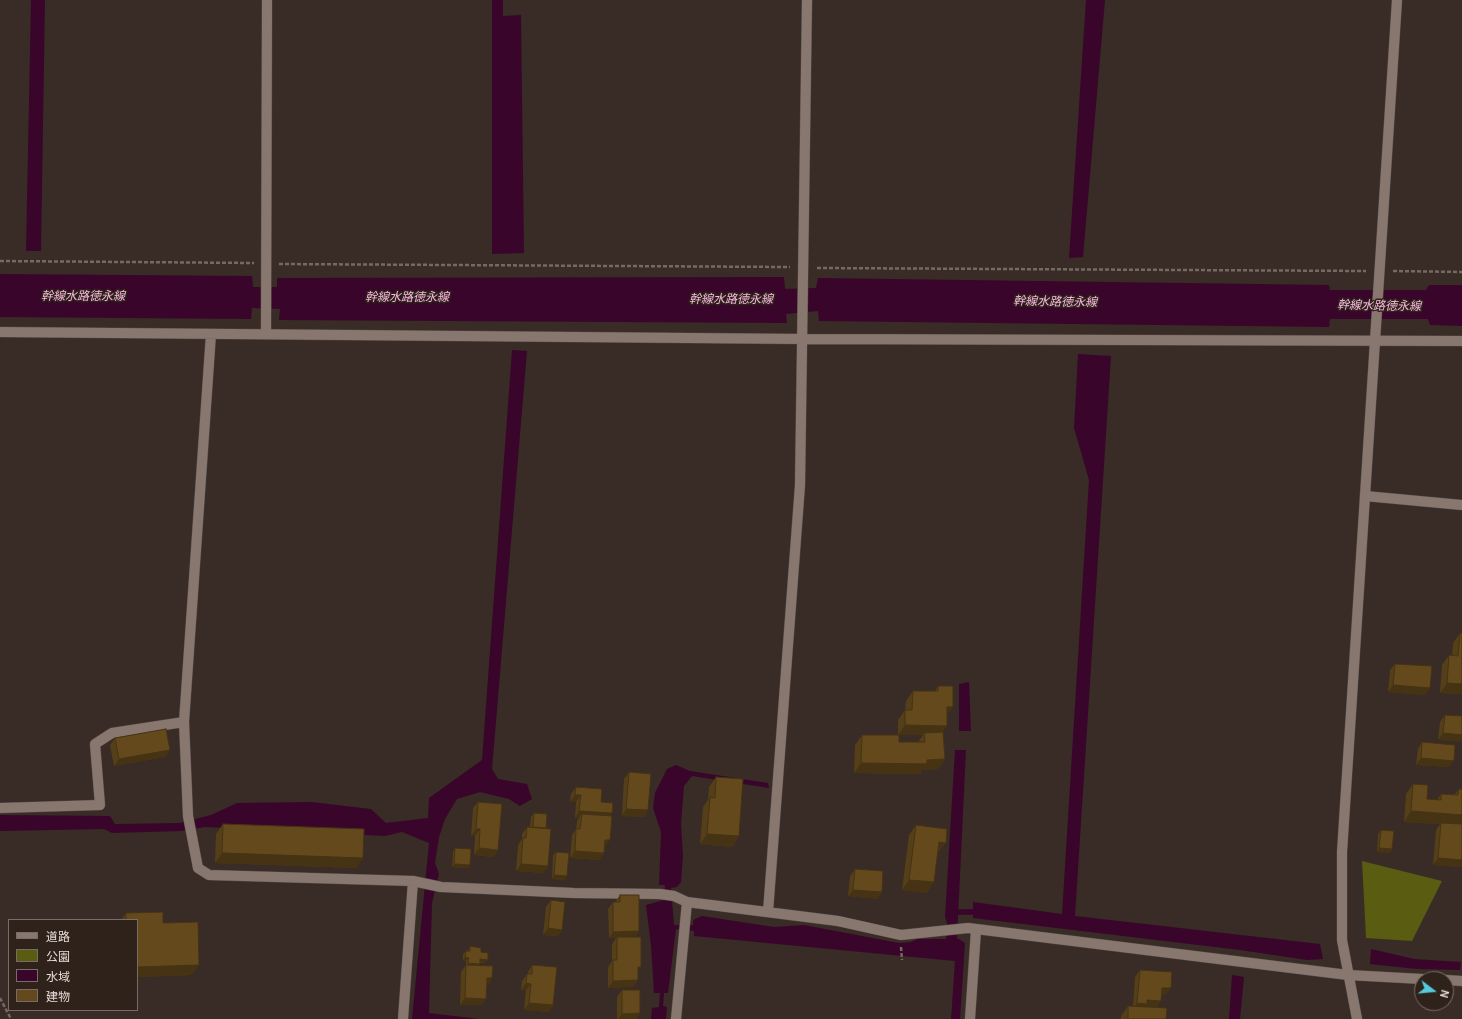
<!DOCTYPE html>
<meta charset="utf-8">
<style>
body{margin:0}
#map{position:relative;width:1462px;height:1019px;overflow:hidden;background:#392b25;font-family:Cabin,"Noto Sans JP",sans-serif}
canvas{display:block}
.legend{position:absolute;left:8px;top:919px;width:130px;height:92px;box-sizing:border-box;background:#2f221b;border:1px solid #786c67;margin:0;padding:5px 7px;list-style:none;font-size:12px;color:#e6dcd8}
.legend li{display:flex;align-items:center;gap:8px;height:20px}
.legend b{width:20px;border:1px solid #786c67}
.north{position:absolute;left:1414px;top:971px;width:40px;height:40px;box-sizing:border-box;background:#2f221b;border:1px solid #786c67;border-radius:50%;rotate:106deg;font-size:11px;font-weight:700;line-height:16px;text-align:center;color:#e6dcd8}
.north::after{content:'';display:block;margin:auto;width:14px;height:18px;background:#54cadc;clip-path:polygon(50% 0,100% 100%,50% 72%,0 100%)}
</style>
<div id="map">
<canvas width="1462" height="1019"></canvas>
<ul class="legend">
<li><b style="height:5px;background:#88776f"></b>道路</li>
<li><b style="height:11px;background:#595c11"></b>公園</li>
<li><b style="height:11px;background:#3a052b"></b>水域</li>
<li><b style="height:11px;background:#63491c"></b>建物</li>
</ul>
<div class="north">N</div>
</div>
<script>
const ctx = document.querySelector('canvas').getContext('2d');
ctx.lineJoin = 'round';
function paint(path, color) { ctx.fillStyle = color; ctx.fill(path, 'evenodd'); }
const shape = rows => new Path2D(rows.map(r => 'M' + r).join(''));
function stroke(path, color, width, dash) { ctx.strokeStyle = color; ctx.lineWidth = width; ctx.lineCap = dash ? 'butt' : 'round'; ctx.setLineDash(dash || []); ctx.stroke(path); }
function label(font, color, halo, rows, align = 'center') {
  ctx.font = font + ' Cabin,"Noto Sans JP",sans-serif'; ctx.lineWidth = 3; ctx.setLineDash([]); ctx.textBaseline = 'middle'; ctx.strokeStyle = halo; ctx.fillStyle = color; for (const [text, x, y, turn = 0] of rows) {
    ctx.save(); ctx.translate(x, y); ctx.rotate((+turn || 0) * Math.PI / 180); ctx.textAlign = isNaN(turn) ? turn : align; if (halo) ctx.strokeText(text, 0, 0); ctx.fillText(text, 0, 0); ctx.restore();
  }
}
const green = shape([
 [1362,861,1442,881,1412,941,1366,938]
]);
const water = shape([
 [31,0,45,0,41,251,26,251],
 [492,0,503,0,503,16,521,15,524,253,492,254],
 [1086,0,1105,0,1083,257,1069,258],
 [0,274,252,276,253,287,277,287,277,278,784,277,785,289,816,288,818,278,1329,285,1330,290,1426,290,1429,285,1462,285,1462,326,1430,325,1428,319,1330,319,1329,327,819,321,818,311,786,314,787,323,279,320,280,309,252,308,251,319,0,317],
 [512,350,527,351,492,769,498,779,527,784,532,799,520,806,509,799,480,792,457,799,445,819,439,837,435,863,439,874,432,903,429,1013,479,1019,412,1019,429,843,402,832,385,836,205,827,181,831,112,833,104,829,0,831,0,815,110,816,115,824,180,823,211,815,237,803,311,802,371,809,386,823,428,818,429,798,482,760],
 [1078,354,1111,356,1075,916,1320,944,1323,959,1307,960,1240,950,973,918,973,902,1062,914,1089,480,1074,428],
 [969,682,971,731,959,731,959,684],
 [955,750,966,750,957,938,965,943,960,1019,951,1019,955,961,694,936,694,931,676,929,668,993,664,993,663,1006,667,1007,666,1019,651,1019,652,1008,659,1007,660,993,654,993,651,945,646,905,664,900,665,885,659,885,661,832,653,808,655,793,667,769,676,765,690,771,768,783,769,788,692,776,684,786,681,824,683,856,681,882,677,887,671,888,674,925,693,925,693,920,702,916,774,927,804,925,899,943,911,942,917,939,946,939,948,926,945,917],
 [1371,949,1414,959,1461,962,1460,970,1417,969,1370,964],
 [1232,975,1244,977,1240,1019,1229,1019]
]);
const stream = shape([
 [953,912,980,912]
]);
const path = shape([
 [0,261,254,263],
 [279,264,790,267],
 [817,268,1366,271],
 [1393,271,1462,272],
 [901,947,902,960],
 [0,998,11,1019]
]);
const street = shape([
 [0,332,803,339,1462,341],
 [211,334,184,722,188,816,198,868,209,875,413,881,441,887,574,893,660,894,674,896,687,902,838,921,901,935,968,928,1348,975,1422,979],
 [266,334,267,0],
 [1365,496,1462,505],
 [0,808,100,805,95,744,112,733,184,722],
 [768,912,800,485,807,0],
 [1446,980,1462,981],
 [403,1019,413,881],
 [676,1019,687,902],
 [970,1019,976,930]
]);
const secondary = shape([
 [1357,1019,1342,940,1342,852,1397,0]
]);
const wall = shape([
 [1460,633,1462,633,1462,694,1440,693,1442,665,1449,655,1452,655,1453,643],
 [1395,664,1430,688,1425,695,1388,692,1390,670],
 [938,686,947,715,943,732,945,759,938,769,922,770,920,774,854,773,855,745,862,735,898,735,898,720,905,710,906,701,913,691,935,691],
 [899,735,923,735,918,742,899,742],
 [1445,715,1462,716,1438,740,1440,722],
 [115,738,170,750,165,757,114,766,110,745],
 [1422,742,1449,767,1416,765,1418,749],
 [629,772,648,810,644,817,622,816,624,779],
 [716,777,739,836,732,847,700,844,703,807,708,800,709,787],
 [1413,784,1427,799,1437,800,1441,794,1454,795,1459,789,1462,867,1433,865,1436,830,1440,824,1404,822,1406,794],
 [576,787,601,802,612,813,610,816,605,847,600,860,570,858,572,835,576,829,577,821,579,818,575,818,576,802,570,802,571,794],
 [478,802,498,850,493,857,474,855,475,836,471,836,473,808],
 [534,813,546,828,548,866,543,873,516,871,518,845,522,839,522,834,527,827,530,827,531,817],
 [223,824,363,858,356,868,215,863,216,834],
 [916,825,938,853,927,893,902,890,909,835],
 [1381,830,1392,849,1390,853,1377,852,1378,834],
 [455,848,470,865,468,868,452,867,453,852],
 [556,852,567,876,565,880,552,879,553,855],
 [855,869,882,892,877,899,848,896,850,876],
 [620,895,639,931,635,937,638,972,638,980,633,987,608,988,608,967,612,961,612,944,616,938,609,938,608,909,613,902,615,902],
 [551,900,562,930,558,936,543,935,546,907],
 [126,913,163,923,192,975,137,977,137,920,121,920],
 [470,946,481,952,485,963,480,963,479,965,492,978,488,985,487,985,486,999,481,1005,460,1005,461,972,466,965,466,961,463,961,463,954,466,951,468,951],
 [532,965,553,1005,549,1012,524,1010,526,990,521,990,522,981,527,974,528,974,528,972],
 [1140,970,1166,995,1162,995,1157,1007,1166,1019,1121,1019,1121,1016,1128,1006,1133,1006,1135,977],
 [622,990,640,1013,636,1019,617,1019,617,997]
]);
const shadedWall = shape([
 [1447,683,1462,684,1462,694,1440,693],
 [1393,685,1430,688,1425,695,1388,692],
 [947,707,953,707,945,718],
 [905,725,947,726,940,736,924,733,923,735,898,735],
 [1443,733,1462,735,1462,742,1438,740],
 [170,750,165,757,114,766,119,759],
 [1421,758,1454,761,1449,767,1416,765],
 [945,759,938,769,922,770,920,774,854,773,861,763,927,760],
 [575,795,581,795,576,802,570,802],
 [626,809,648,810,644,817,622,816],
 [579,811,612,813,607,820,582,814,579,818,575,818],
 [1411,811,1462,815,1462,826,1441,823,1440,824,1404,822],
 [476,829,480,829,475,836,471,836],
 [707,834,739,836,732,847,700,844],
 [605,840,610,840,605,847,601,846],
 [939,842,946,843,938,853,932,852],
 [479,848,498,850,493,857,474,855],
 [1379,848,1392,849,1390,853,1377,852],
 [575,851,604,853,600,860,570,858],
 [222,853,363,858,356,868,215,863],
 [1438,858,1462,860,1462,867,1433,865],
 [454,864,470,865,468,868,452,867],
 [521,864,548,866,543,873,516,871],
 [554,875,567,876,565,880,552,879],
 [909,880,934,882,927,893,902,890],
 [853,890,882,892,877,899,848,896],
 [548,928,562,930,558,936,543,935],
 [639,931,634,938,609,938,613,932],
 [465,957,469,958,466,961,463,961],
 [480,959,488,960,485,963,478,962],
 [468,963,480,964,477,967,466,966],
 [199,965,192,975,137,977,137,967],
 [638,967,641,967,636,973],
 [487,978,492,978,488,985,482,985],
 [638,980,633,987,608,988,613,981],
 [526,983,531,984,526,990,521,990],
 [1162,988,1171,988,1166,995,1158,995],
 [465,998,486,999,481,1005,460,1005],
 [1147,1000,1161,1001,1157,1008,1132,1010,1137,1003],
 [529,1003,553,1005,549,1012,524,1010],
 [640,1013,636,1019,618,1019,622,1014]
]);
const building = shape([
 [1460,633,1462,633,1462,684,1447,683,1449,655,1458,656,1460,633],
 [1395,664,1432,666,1430,688,1393,685,1395,664],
 [938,686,953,686,953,707,947,707,947,726,905,725,905,710,912,710,913,691,938,691,938,686],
 [1445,715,1462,716,1462,735,1443,733,1445,715],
 [166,729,170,750,119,759,115,738,166,729],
 [943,732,945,759,927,760,927,764,861,763,862,735,899,735,899,742,925,742,924,733,943,732],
 [1422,742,1455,745,1454,761,1421,758,1422,742],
 [629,772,651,774,648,810,626,809,629,772],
 [716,777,743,779,739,836,707,834,710,797,715,798,716,777],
 [1413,784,1428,785,1427,799,1441,800,1441,794,1458,795,1459,789,1462,789,1462,815,1411,811,1413,784],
 [576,787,602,789,601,802,613,803,612,813,579,811,581,795,575,795,576,787],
 [478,802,502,804,498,850,479,848,480,829,476,829,478,802],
 [534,813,547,814,546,828,533,827,534,813],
 [582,814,612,816,610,840,605,840,604,853,575,851,576,829,580,829,582,814],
 [1441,823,1462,824,1462,860,1438,858,1441,823],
 [223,824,364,829,363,858,222,853,223,824],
 [916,825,947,829,946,843,939,842,934,882,909,880,916,825],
 [527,827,551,829,548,866,521,864,523,838,526,838,527,827],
 [1381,830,1394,831,1392,849,1379,848,1381,830],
 [455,848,471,849,470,865,454,864,455,848],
 [556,852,569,853,567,876,554,875,556,852],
 [855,869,883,871,882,892,853,890,855,869],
 [620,895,639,895,639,931,613,932,613,902,620,902,620,895],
 [551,900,565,902,562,930,548,928,551,900],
 [163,912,163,923,198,922,199,965,137,967,137,920,126,920,126,913,163,912],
 [617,937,641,937,641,967,638,967,638,980,613,981,613,960,617,960,617,937],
 [470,946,481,948,481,952,488,953,488,960,480,959,480,964,468,963,469,958,465,957,466,951,470,951,470,946],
 [466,965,493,966,492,978,487,978,486,999,465,998,466,965],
 [532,965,557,967,553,1005,529,1003,531,984,526,983,527,974,532,974,532,965],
 [1140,970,1172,972,1171,988,1162,988,1161,1001,1147,1000,1147,1004,1137,1003,1140,970],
 [622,990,640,990,640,1013,622,1014,622,990],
 [1128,1006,1167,1008,1166,1019,1128,1019,1128,1006]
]);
const waterNames = [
 ["幹線水路徳永線",83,296],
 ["幹線水路徳永線",407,297],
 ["幹線水路徳永線",731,299],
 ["幹線水路徳永線",1055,302,1],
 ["幹線水路徳永線",1379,306,1]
];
paint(green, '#595c11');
paint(water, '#3a052b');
stroke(stream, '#3a052b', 5.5);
stroke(street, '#534843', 11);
stroke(secondary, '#534843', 11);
stroke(path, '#766964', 2.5, [4, 2]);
stroke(street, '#88776f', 10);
stroke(secondary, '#88776f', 10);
paint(wall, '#553f18');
paint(shadedWall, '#453314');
paint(building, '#63491c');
stroke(building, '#453314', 1);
label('italic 12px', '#f8b8df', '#2f221b', waterNames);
</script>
